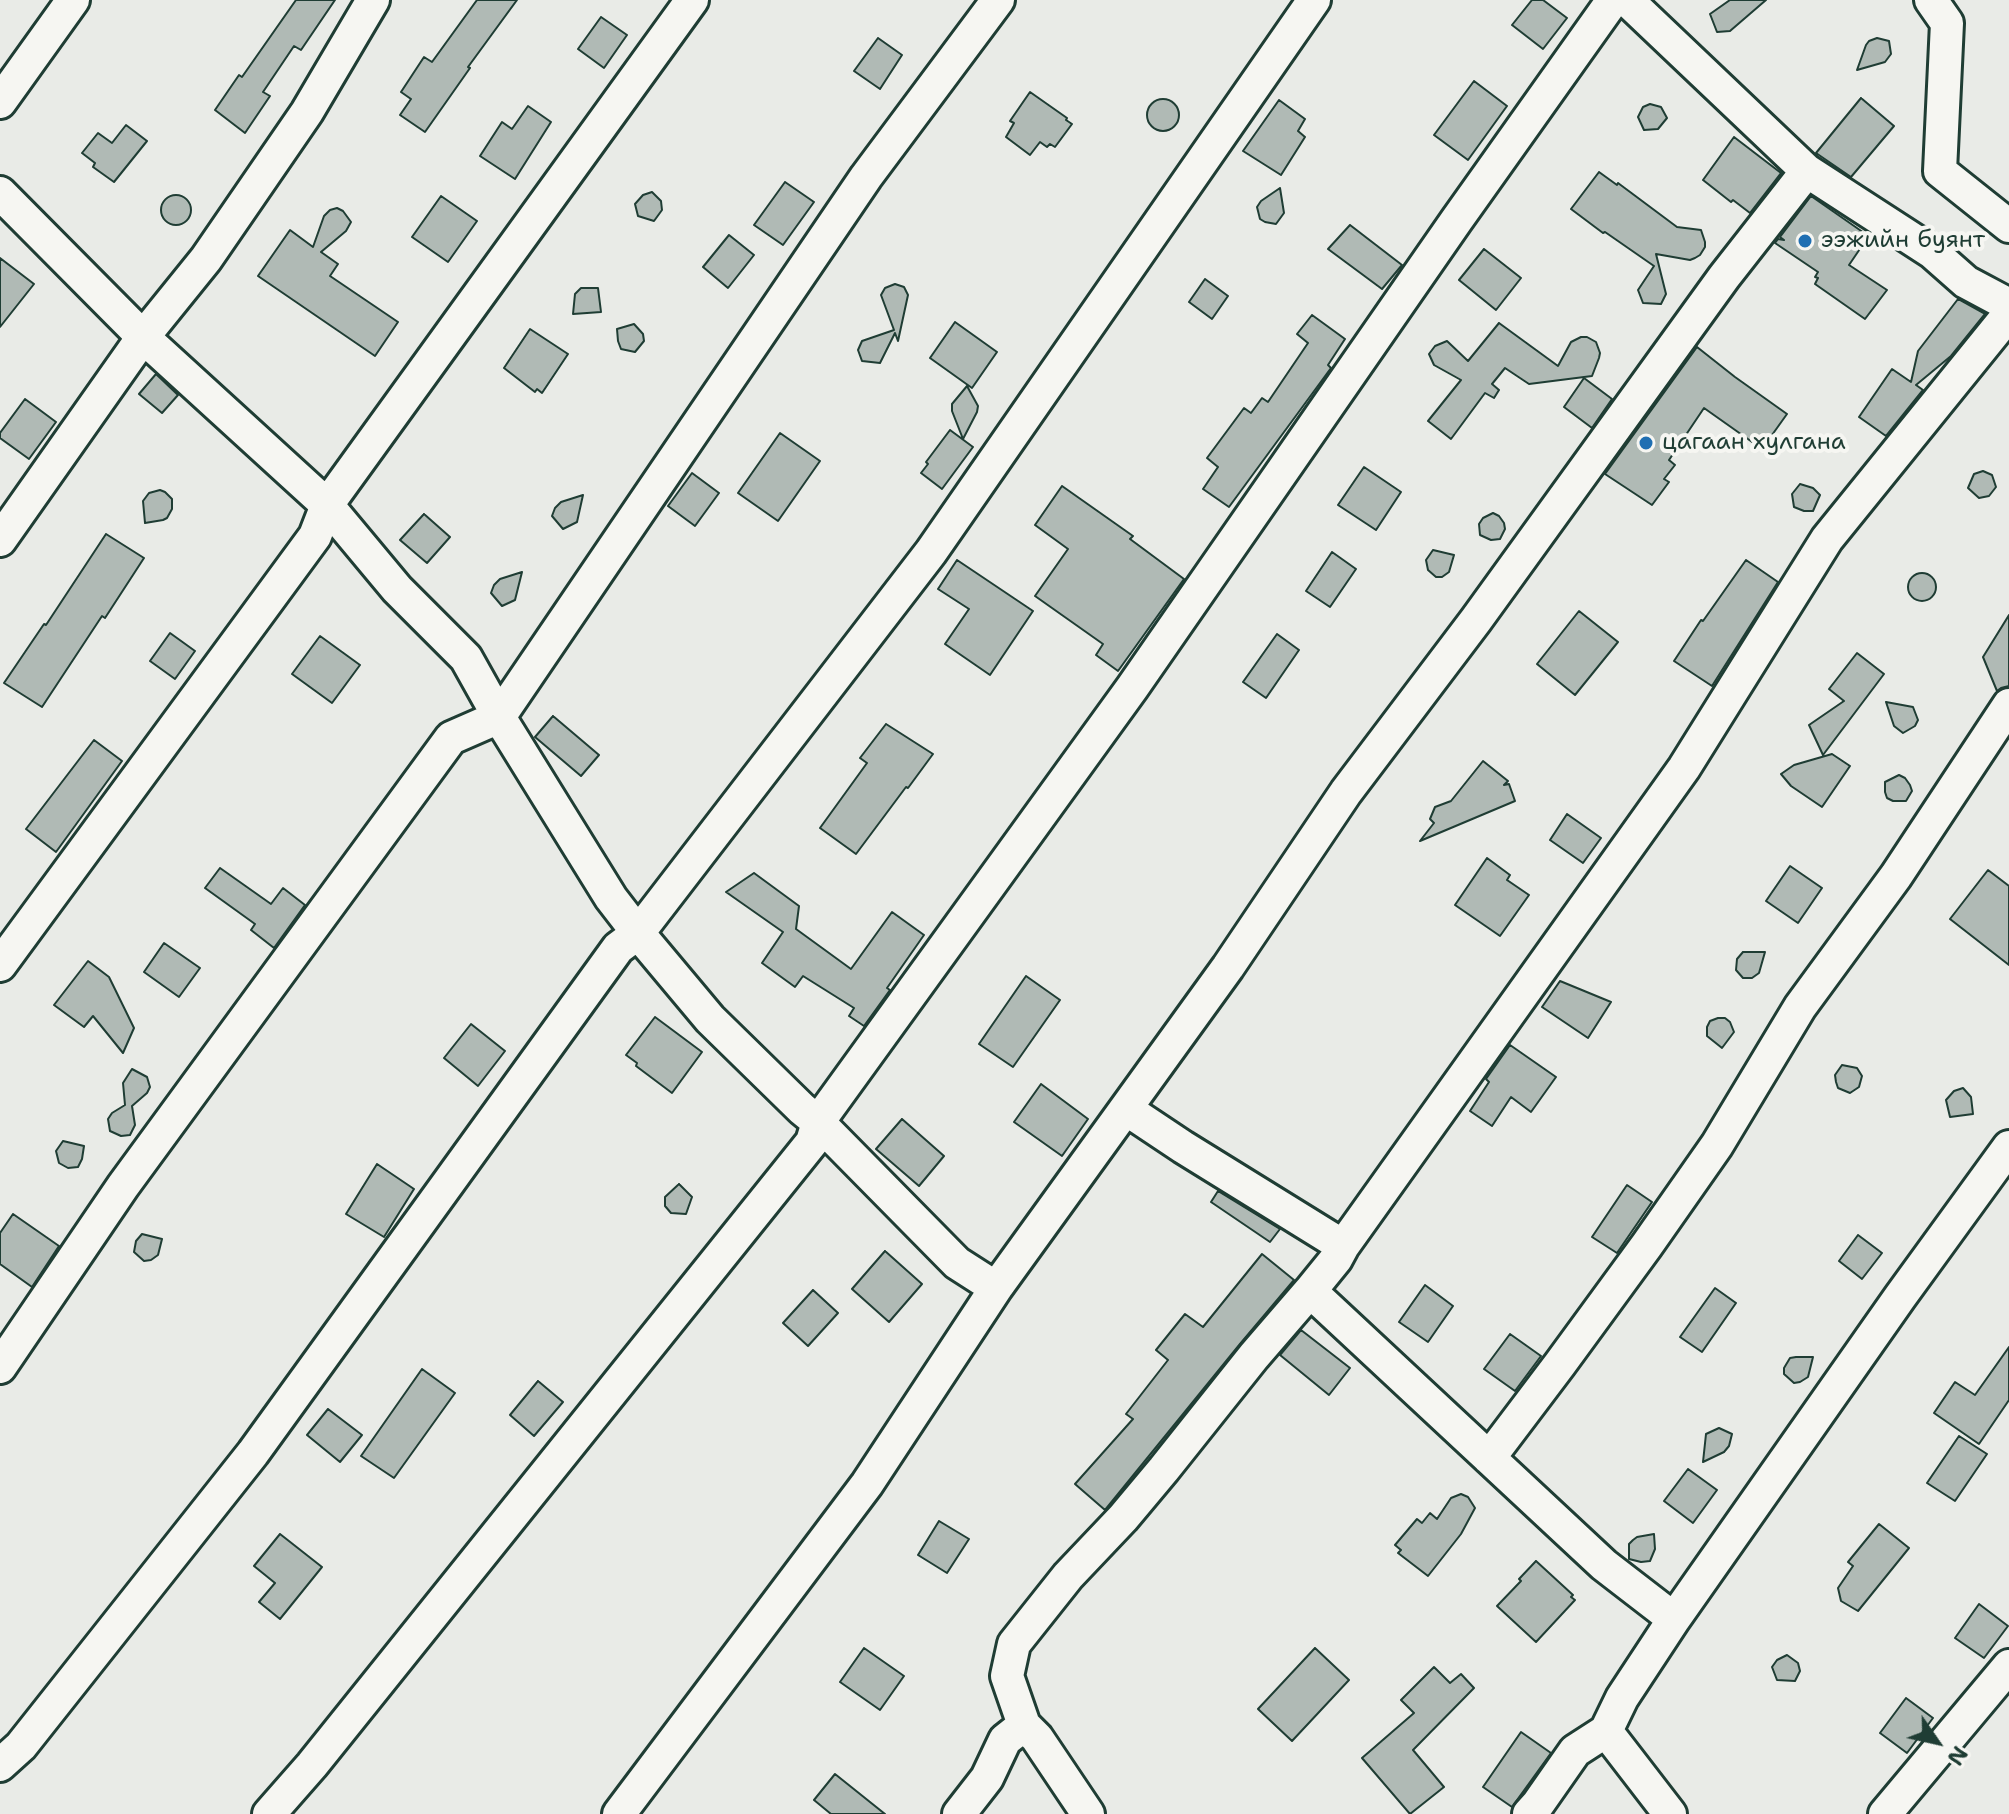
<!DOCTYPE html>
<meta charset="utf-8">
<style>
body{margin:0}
#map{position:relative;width:2009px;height:1814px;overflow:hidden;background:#e9ebe7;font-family:"Shantell Sans",sans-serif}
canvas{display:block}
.north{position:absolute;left:1897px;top:1702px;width:80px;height:80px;-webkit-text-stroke:6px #f6f6f2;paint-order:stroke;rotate:124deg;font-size:22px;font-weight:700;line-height:32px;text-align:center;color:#1f3d34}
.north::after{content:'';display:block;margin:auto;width:28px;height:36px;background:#1f3d34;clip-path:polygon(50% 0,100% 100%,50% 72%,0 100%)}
</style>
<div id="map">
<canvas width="2009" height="1814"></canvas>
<div class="north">N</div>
</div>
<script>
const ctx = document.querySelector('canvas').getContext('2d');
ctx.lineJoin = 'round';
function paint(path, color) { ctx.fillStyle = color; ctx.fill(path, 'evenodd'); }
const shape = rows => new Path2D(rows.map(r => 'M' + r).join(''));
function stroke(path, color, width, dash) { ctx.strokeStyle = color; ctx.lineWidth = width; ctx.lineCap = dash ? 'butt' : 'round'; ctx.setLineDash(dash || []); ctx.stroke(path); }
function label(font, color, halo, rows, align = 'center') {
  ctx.font = font + ' "Shantell Sans",sans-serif'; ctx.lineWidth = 8; ctx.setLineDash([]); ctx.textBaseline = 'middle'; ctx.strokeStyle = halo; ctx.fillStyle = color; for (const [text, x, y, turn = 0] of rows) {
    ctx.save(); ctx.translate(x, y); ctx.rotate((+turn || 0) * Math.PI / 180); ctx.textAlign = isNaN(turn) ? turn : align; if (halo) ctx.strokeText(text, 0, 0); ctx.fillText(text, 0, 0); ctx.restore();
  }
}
const building = shape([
 [296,0,335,0,301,50,294,46,263,92,270,96,245,133,215,110,239,75,242,77,296,0],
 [477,0,517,0,468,67,470,68,425,132,400,115,411,99,401,92,424,57,432,62,477,0],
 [1532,0,1543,0,1567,18,1543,49,1512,25,1532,0],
 [1730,0,1766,0,1730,31,1717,32,1710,14,1730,0],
 [601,17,627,35,604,68,578,49,601,17],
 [878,38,902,55,880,89,854,71,878,38],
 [1877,38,1889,41,1891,54,1885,62,1857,70,1866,45,1869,41,1877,38],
 [1474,81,1507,106,1468,160,1434,135,1474,81],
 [1030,92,1067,118,1066,120,1072,124,1055,147,1050,144,1047,147,1040,142,1030,155,1006,137,1014,123,1010,121,1030,92],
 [1861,98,1894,126,1851,177,1816,153,1861,98],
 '1147 115a16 16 0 1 1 32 0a16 16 0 1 1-32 0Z',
 [1279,100,1305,119,1298,131,1305,137,1281,175,1243,151,1279,100],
 [1650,104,1661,107,1667,118,1658,129,1644,130,1638,117,1643,107,1650,104],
 [528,106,551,122,515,179,480,156,502,122,512,129,528,106],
 [126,125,147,141,114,182,93,167,95,163,82,153,98,133,112,143,126,125],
 [1734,137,1781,173,1750,213,1733,200,1731,202,1703,180,1734,137],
 [1599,172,1617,185,1618,183,1677,227,1701,230,1705,242,1705,247,1700,255,1695,258,1690,260,1656,254,1666,294,1661,304,1643,303,1638,290,1654,266,1605,232,1603,233,1571,209,1599,172],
 [785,182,814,202,783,245,754,225,785,182],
 [1280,188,1284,213,1276,224,1265,222,1260,219,1257,207,1261,201,1280,188],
 [652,192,661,201,662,210,654,221,638,216,635,204,643,195,652,192],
 '161 210a15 15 0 1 1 30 0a15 15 0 1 1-30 0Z',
 [441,196,477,221,448,262,412,237,441,196],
 [1811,196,1867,235,1868,237,1849,265,1887,290,1865,319,1815,284,1818,278,1815,277,1818,272,1775,243,1778,239,1784,240,1780,237,1811,196],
 [337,208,343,211,351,222,346,231,321,252,338,264,330,276,398,322,375,356,258,276,290,230,313,247,324,216,330,210,337,208],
 [1350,225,1402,265,1382,289,1328,249,1350,225],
 [729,235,754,255,728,288,703,267,729,235],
 [1484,249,1521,278,1496,310,1459,280,1484,249],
 [0,258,34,284,0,327,0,258],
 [1205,279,1228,296,1212,319,1189,302,1205,279],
 [895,284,904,287,908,295,898,341,895,333,880,363,862,361,858,350,862,341,894,330,881,295,885,288,895,284],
 [581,288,598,288,601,312,573,314,575,294,581,288],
 [1958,299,1985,314,1951,356,1916,385,1923,390,1886,436,1859,417,1892,369,1911,382,1918,351,1958,299],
 [1312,315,1345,339,1328,365,1331,368,1229,507,1203,489,1218,467,1207,458,1244,408,1251,413,1262,398,1268,402,1308,343,1297,334,1312,315],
 [955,322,997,352,972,388,930,358,955,322],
 [1499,323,1558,366,1571,342,1581,337,1587,337,1596,342,1600,353,1599,358,1592,376,1529,384,1505,368,1492,384,1499,390,1494,398,1485,393,1451,439,1428,421,1461,380,1434,365,1429,354,1435,346,1447,341,1468,361,1499,323],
 [634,324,643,334,644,341,635,352,621,349,618,341,617,329,634,324],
 [530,329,568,354,542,393,537,389,535,392,504,368,530,329],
 [1697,347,1735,377,1787,414,1762,449,1704,408,1669,460,1675,465,1664,479,1669,482,1652,505,1605,474,1697,347],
 [156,374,178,395,162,413,139,394,156,374],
 [1584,378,1612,399,1592,428,1564,407,1584,378],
 [967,386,978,406,977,412,963,439,952,411,952,404,967,386],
 [25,399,56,422,29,459,0,438,0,433,25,399],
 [950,430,973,447,942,489,921,473,928,464,926,462,950,430],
 [780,433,820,461,778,521,738,493,780,433],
 [1364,467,1401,492,1376,530,1338,505,1364,467],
 [1983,471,1992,475,1996,487,1989,496,1979,498,1968,488,1974,474,1983,471],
 [692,473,719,493,695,526,668,506,692,473],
 [1800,484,1813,488,1820,495,1813,511,1804,511,1794,507,1792,494,1800,484],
 [1062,486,1133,536,1130,539,1184,579,1118,671,1096,655,1103,644,1035,596,1068,549,1035,525,1062,486],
 [160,490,165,492,172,499,172,509,167,518,163,520,145,523,143,501,149,493,160,490],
 [583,495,577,522,563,529,552,516,555,508,561,502,583,495],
 [1493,513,1499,516,1504,523,1505,529,1500,539,1491,540,1480,535,1479,524,1483,518,1493,513],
 [424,514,450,537,427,563,400,540,424,514],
 [106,534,144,558,105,618,102,616,42,707,4,683,44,624,46,625,106,534],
 [1433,550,1454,555,1449,572,1442,577,1436,577,1428,570,1426,560,1433,550],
 [1332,552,1356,569,1330,607,1306,591,1332,552],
 [957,560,1033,611,990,675,945,644,969,609,938,589,957,560],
 [1746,560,1778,582,1712,686,1674,661,1701,620,1703,621,1746,560],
 [522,572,515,600,502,606,491,593,494,585,500,579,522,572],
 '1908 587a14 14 0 1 1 28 0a14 14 0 1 1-28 0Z',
 [1579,611,1618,642,1575,695,1537,664,1579,611],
 [2009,615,2009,686,2001,688,1997,691,1983,657,2009,615],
 [170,633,195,651,175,679,150,661,170,633],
 [1277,634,1299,650,1266,698,1243,682,1277,634],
 [320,636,360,665,332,703,292,674,320,636],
 [1857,653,1884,674,1823,755,1809,725,1844,701,1829,689,1857,653],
 [1886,702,1913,707,1918,720,1915,726,1903,733,1894,726,1886,702],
 [553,716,599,755,581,776,535,737,553,716],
 [886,724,933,754,908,788,906,787,856,854,820,828,867,763,860,758,886,724],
 [94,740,122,761,56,852,26,829,94,740],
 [1832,754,1850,766,1822,807,1791,786,1781,774,1794,765,1832,754],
 [1483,761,1508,781,1504,785,1509,784,1515,801,1420,841,1434,823,1430,819,1435,807,1451,801,1483,761],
 [1899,775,1905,778,1910,785,1912,791,1906,801,1893,801,1887,798,1885,792,1885,782,1899,775],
 [1567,814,1601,838,1583,863,1550,840,1567,814],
 [1487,858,1510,875,1507,880,1529,895,1500,936,1455,905,1487,858],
 [1790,866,1822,888,1798,923,1766,901,1790,866],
 [220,868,271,904,283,888,305,905,274,948,251,930,255,924,205,888,220,868],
 [1988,870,2009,886,2009,965,1950,919,1988,870],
 [754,873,799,906,796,929,851,969,892,912,924,935,887,988,890,990,864,1026,849,1016,854,1008,803,976,795,987,762,963,783,932,726,892,754,873],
 [164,943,200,968,179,997,144,972,164,943],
 [1743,952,1765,952,1759,973,1752,978,1743,978,1736,970,1737,959,1743,952],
 [88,961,109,977,134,1028,123,1053,93,1016,84,1027,54,1005,88,961],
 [1026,976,1060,1000,1013,1067,979,1044,1026,976],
 [1560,981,1611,1002,1588,1038,1542,1007,1560,981],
 [655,1017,702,1052,672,1093,636,1066,637,1063,626,1055,655,1017],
 [1718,1018,1725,1018,1730,1022,1734,1032,1722,1048,1707,1036,1707,1027,1710,1021,1718,1018],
 [471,1024,505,1051,478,1086,444,1058,471,1024],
 [1510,1045,1556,1077,1531,1112,1511,1097,1492,1126,1470,1111,1489,1082,1486,1079,1510,1045],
 [1842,1065,1857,1068,1862,1076,1859,1087,1850,1093,1838,1088,1836,1082,1835,1075,1842,1065],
 [132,1069,147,1077,150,1087,147,1093,132,1106,135,1125,130,1135,121,1136,110,1131,108,1119,112,1113,125,1105,123,1083,132,1069],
 [1041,1084,1088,1119,1062,1156,1014,1122,1041,1084],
 [1963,1088,1971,1097,1973,1114,1950,1117,1946,1100,1954,1091,1963,1088],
 [902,1119,944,1156,919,1186,876,1149,902,1119],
 [63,1141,84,1146,82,1159,78,1167,68,1168,59,1163,56,1151,63,1141],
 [377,1164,414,1189,384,1237,346,1214,377,1164],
 [679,1184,692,1197,686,1214,671,1213,665,1206,665,1197,679,1184],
 [1627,1185,1652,1202,1617,1253,1592,1237,1627,1185],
 [1218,1191,1280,1229,1270,1242,1211,1202,1218,1191],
 [13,1214,59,1246,32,1287,0,1264,0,1233,13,1214],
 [142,1234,162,1239,158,1255,151,1260,144,1261,134,1252,136,1241,142,1234],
 [1858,1235,1882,1253,1862,1279,1839,1261,1858,1235],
 [885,1251,922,1284,889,1322,852,1289,885,1251],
 [1262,1254,1294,1280,1240,1344,1105,1510,1075,1484,1133,1419,1126,1414,1168,1360,1156,1350,1185,1314,1203,1327,1262,1254],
 [1425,1285,1453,1306,1428,1342,1399,1322,1425,1285],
 [1715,1288,1736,1303,1702,1352,1680,1337,1715,1288],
 [813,1290,838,1313,808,1346,783,1323,813,1290],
 [1301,1330,1350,1368,1329,1395,1280,1355,1301,1330],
 [1510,1334,1541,1356,1515,1391,1484,1369,1510,1334],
 [2009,1347,2009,1400,1979,1444,1934,1413,1955,1382,1975,1395,2009,1347],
 [1796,1357,1813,1357,1808,1377,1800,1382,1794,1383,1784,1374,1784,1368,1790,1358,1796,1357],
 [422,1369,455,1393,394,1478,361,1456,422,1369],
 [538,1381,563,1402,534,1436,510,1415,538,1381],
 [328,1409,362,1435,340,1462,307,1435,328,1409],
 [1719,1428,1732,1434,1729,1446,1724,1452,1703,1462,1706,1434,1719,1428],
 [1959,1436,1987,1454,1955,1501,1927,1483,1959,1436],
 [1688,1469,1717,1490,1693,1523,1664,1501,1688,1469],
 [1461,1494,1468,1497,1475,1508,1461,1534,1428,1576,1398,1553,1401,1550,1395,1545,1417,1519,1422,1523,1430,1513,1437,1519,1451,1498,1461,1494],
 [939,1521,969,1539,947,1573,918,1555,939,1521],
 [1879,1524,1909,1548,1858,1611,1841,1601,1838,1588,1853,1566,1848,1562,1879,1524],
 [280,1534,322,1567,280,1619,259,1602,275,1583,254,1566,280,1534],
 [1654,1534,1655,1549,1650,1561,1641,1562,1629,1559,1629,1544,1633,1540,1637,1537,1654,1534],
 [1536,1561,1573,1595,1571,1597,1575,1600,1536,1642,1497,1606,1521,1581,1519,1579,1536,1561],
 [1979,1604,2008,1626,1984,1658,1955,1638,1979,1604],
 [864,1648,904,1676,880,1710,840,1682,864,1648],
 [1315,1648,1349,1680,1292,1741,1258,1709,1315,1648],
 [1787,1655,1798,1663,1800,1671,1795,1681,1777,1680,1772,1667,1777,1660,1787,1655],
 [1434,1667,1450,1683,1461,1674,1474,1688,1413,1750,1444,1787,1410,1814,1362,1758,1414,1713,1401,1700,1434,1667],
 [1906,1698,1933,1718,1907,1753,1880,1733,1906,1698],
 [1521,1732,1551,1753,1512,1807,1483,1787,1521,1732],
 [835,1774,885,1814,831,1814,814,1800,835,1774]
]);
const minor = shape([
 [1627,0,1807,171,1932,252,1966,282,2009,305],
 [1931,0,1947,23,1940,171,2009,226],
 [0,102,73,0],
 [0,193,143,337,327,505,397,589,466,658,499,717,611,898,638,933,710,1019,802,1109,818,1122,957,1263,996,1288],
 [0,540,143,337,206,259,307,112,373,0],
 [0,965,315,536,327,505,692,0],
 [1126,1109,1183,1147,1343,1246],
 [0,1367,123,1186,451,738,499,717,866,177,998,0],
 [1489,1458,1560,1364,1647,1245,1717,1145,1800,1007,1896,876,2009,705],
 [1674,1619,1604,1565,1310,1291,1336,1259,1343,1246,1684,768,1827,539,2009,314],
 [1024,1725,1007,1676,1014,1644,1068,1576,1123,1518,1164,1469,1254,1356,1310,1291],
 [1606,1731,1670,1814],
 [0,1765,21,1746,253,1453,618,948,638,933,931,552,1314,0],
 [269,1814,312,1765,812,1142,818,1122,1132,688,1456,221,1613,0],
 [619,1814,867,1484,996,1288,1228,967,1346,792,1476,620,1724,277,1807,171],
 [959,1814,987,1778,1005,1740,1024,1725,1037,1738,1088,1814],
 [1529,1814,1538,1804,1575,1751,1606,1731,1622,1698,1674,1619,1900,1297,2009,1147],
 [1885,1814,2009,1666]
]);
const markers = [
 [1805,241,8,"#1f6fb2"],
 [1646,443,8,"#1f6fb2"]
];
const poiNames = [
 ["ээжийн буянт",1821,241],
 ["цагаан хулгана",1662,443]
];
paint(building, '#b0bab5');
stroke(building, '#1f3d34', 2);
stroke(minor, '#1f3d34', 38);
stroke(minor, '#f6f6f2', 32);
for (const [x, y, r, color] of markers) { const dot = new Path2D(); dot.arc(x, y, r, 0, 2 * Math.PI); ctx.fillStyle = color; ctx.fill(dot); stroke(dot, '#f6f6f2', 3); }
label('24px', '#1f3d34', '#f6f6f2', poiNames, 'left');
</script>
